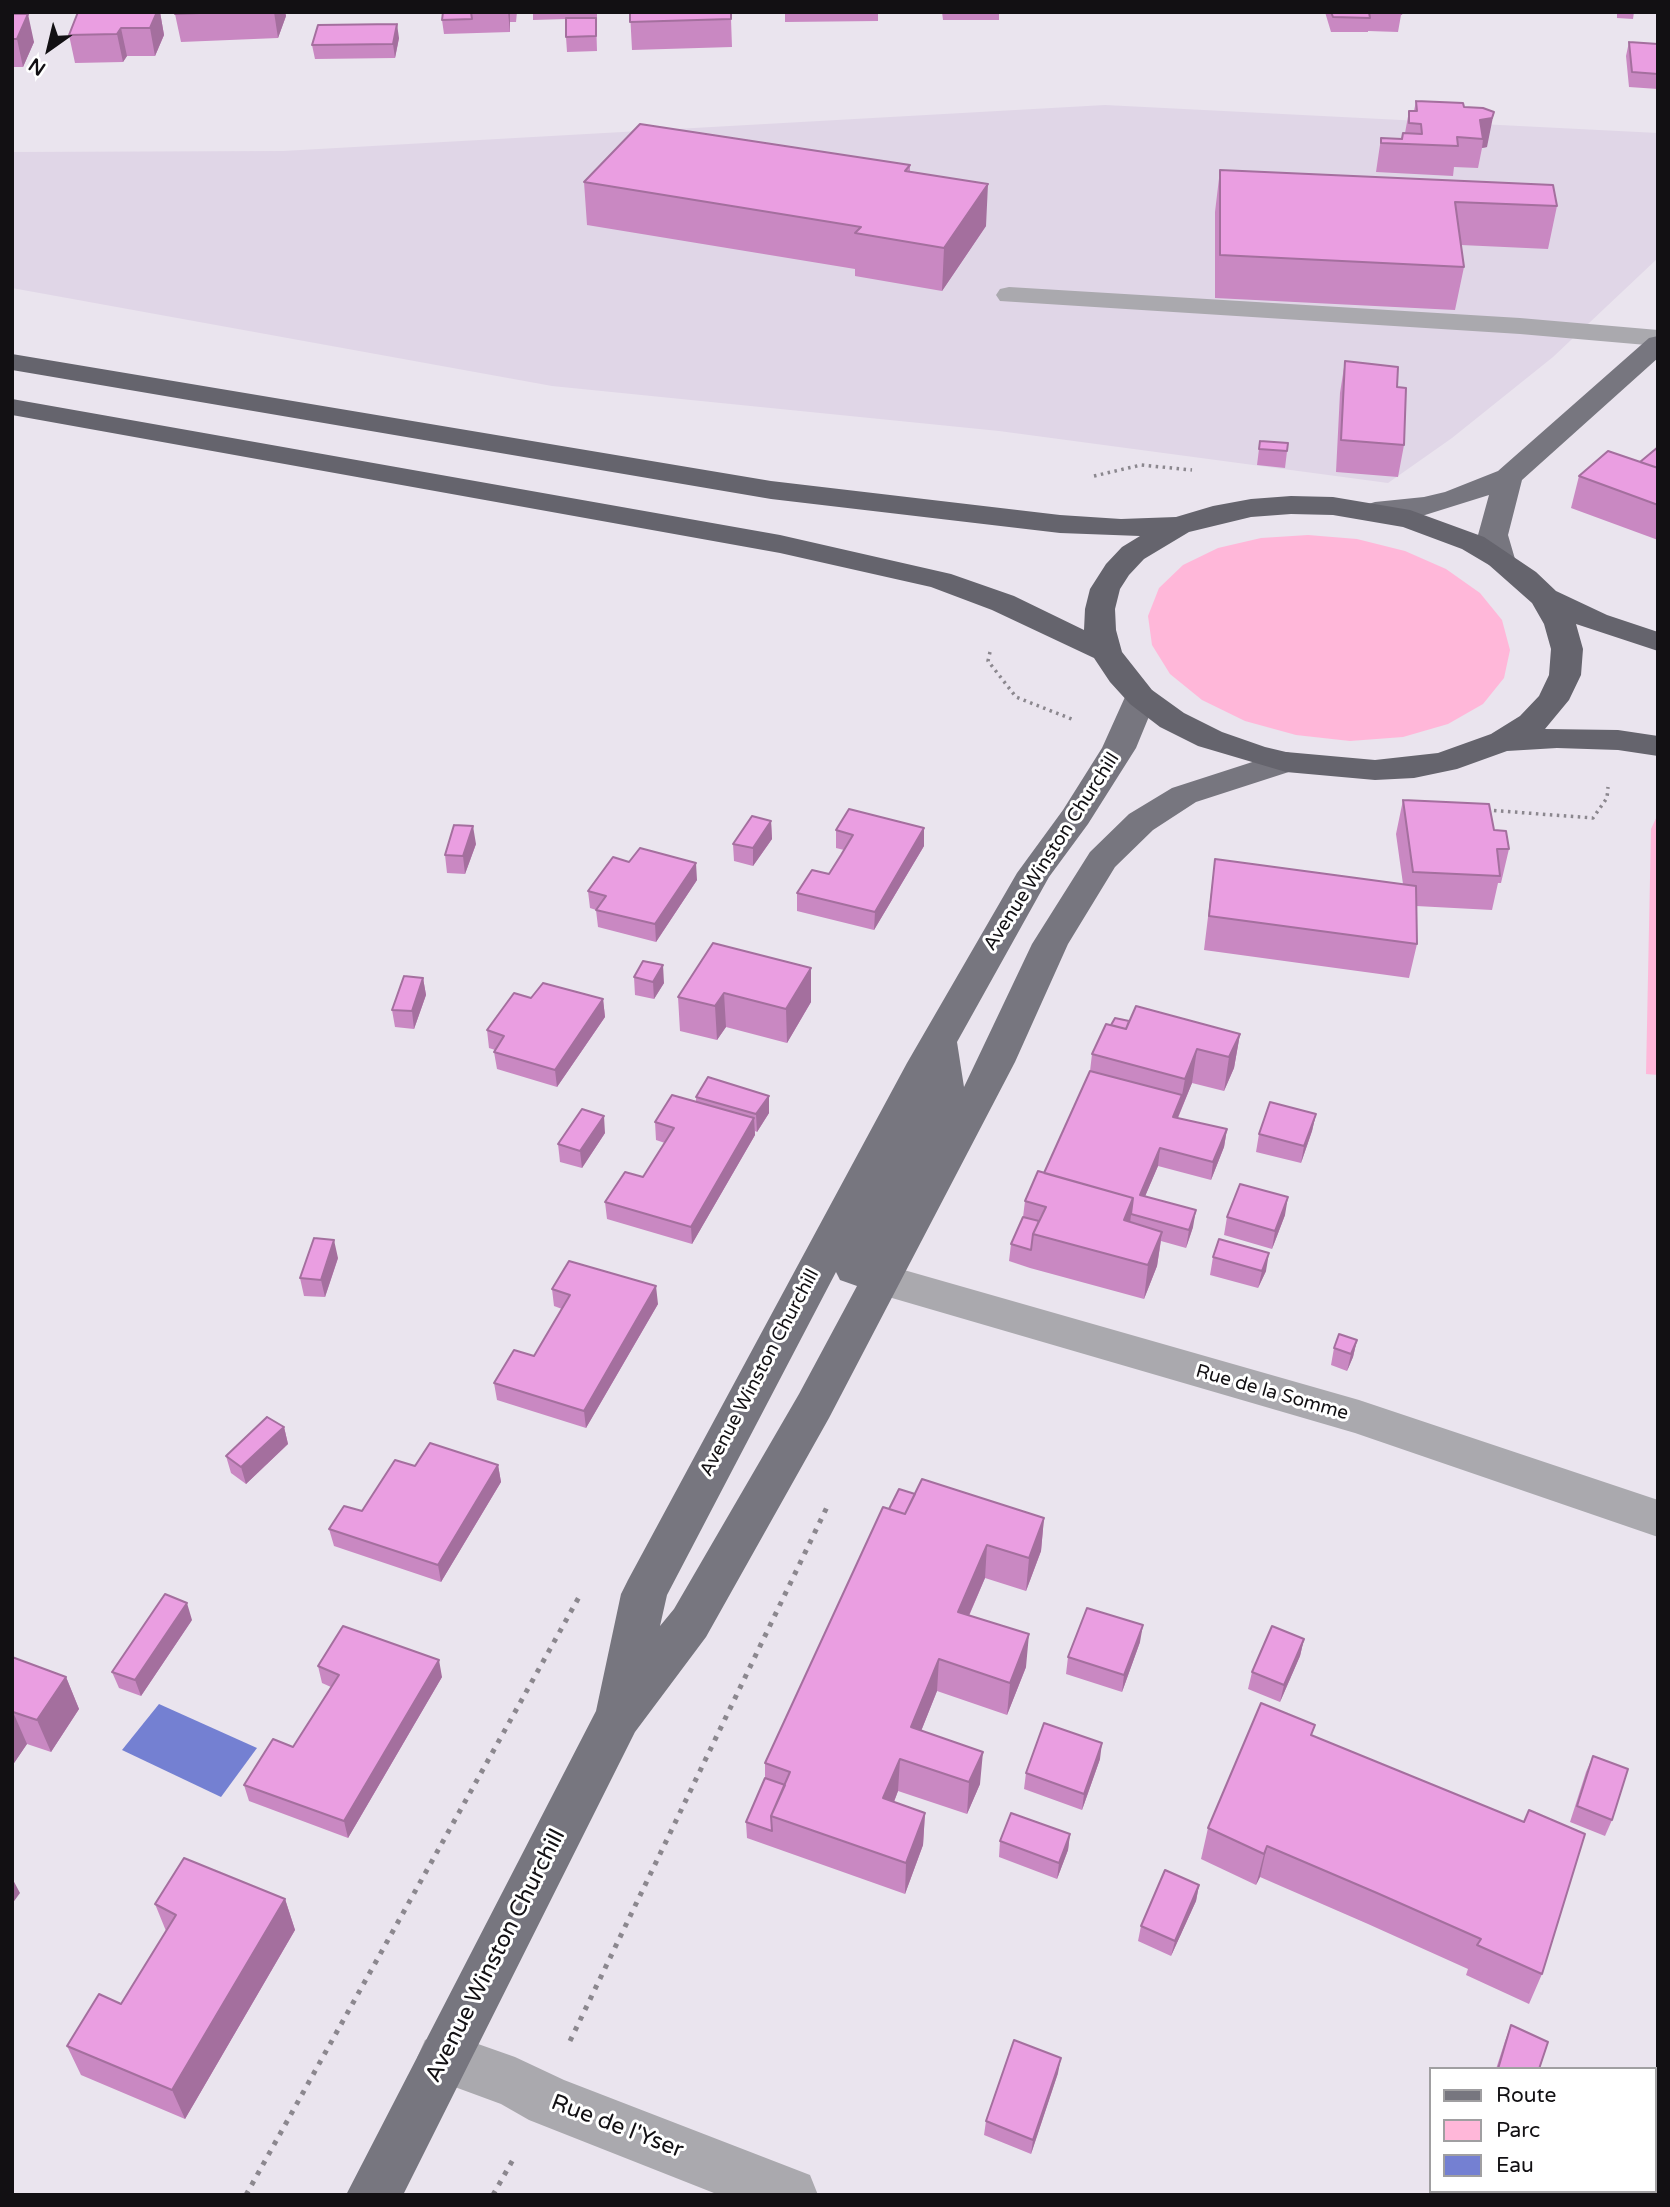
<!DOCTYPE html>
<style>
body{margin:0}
#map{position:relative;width:1670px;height:2207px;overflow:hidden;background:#eae4ee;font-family:"Varela Round",sans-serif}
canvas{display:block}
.frame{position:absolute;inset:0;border:14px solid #121013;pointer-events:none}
.legend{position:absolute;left:1429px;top:2067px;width:228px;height:126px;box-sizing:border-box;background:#fff;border:2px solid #a09fa1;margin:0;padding:9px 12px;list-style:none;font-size:21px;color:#121013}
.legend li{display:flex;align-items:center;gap:14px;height:35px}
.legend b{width:35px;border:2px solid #a09fa1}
.north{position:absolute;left:14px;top:14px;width:70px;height:70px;-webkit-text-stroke:5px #fff;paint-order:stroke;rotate:214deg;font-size:19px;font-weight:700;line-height:28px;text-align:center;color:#121013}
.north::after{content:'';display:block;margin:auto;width:24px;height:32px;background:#121013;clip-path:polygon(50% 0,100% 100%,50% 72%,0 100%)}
</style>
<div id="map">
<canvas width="1670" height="2207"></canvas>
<div class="frame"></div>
<ul class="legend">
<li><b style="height:9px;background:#77767f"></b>Route</li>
<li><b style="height:19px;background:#ffb7d9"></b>Parc</li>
<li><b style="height:19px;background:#7480d2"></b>Eau</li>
</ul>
<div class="north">N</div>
</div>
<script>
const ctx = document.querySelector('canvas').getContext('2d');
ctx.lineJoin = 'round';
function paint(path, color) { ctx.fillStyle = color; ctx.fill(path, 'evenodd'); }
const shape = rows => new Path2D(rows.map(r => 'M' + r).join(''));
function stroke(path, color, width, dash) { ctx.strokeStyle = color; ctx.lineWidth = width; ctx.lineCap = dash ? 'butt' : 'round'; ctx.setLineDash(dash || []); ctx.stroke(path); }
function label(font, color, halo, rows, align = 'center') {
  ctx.font = font + ' "Varela Round",sans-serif'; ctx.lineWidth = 6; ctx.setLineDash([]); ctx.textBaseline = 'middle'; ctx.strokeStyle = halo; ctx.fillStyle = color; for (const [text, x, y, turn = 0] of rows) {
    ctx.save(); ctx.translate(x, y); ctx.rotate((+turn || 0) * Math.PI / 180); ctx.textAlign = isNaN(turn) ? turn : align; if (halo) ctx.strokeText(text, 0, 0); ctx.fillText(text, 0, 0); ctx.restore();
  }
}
const built = shape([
 [1105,105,1658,133,1658,258,1553,357,1452,438,1388,483,999,431,552,386,12,288,12,152,283,151]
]);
const green = shape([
 [1308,535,1357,539,1405,551,1446,569,1480,593,1502,620,1510,650,1504,678,1483,704,1448,724,1403,737,1350,741,1296,735,1245,721,1202,700,1170,674,1152,645,1148,616,1159,588,1183,565,1218,548,1261,538],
 [1658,814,1658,1075,1646,1074,1651,829]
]);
const water = shape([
 [159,1704,257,1748,221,1797,122,1750]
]);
const pathFar1 = shape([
 [1094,476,1141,465,1192,470],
 [990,652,988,661,1016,697,1074,720],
 [1487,810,1593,818,1607,798,1608,787]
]);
const path = shape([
 [570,2041,827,1507],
 [246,2195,579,1597],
 [493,2195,515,2156]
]);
const minor = shape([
 [1009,287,1520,318,1658,330,1658,346,1520,334,1000,301,996,295,1000,289,1009,287],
 [883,1264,1359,1400,1658,1500,1658,1537,1355,1433,868,1291,862,1280,868,1269,883,1264],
 [444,2032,515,2057,564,2080,810,2175,818,2195,719,2195,529,2120,501,2104,425,2076,417,2058,425,2040,444,2032]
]);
const major = shape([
 [1658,336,1658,358,1522,480,1508,535,1515,559,1511,565,1500,568,1489,565,1485,559,1478,535,1489,495,1425,515,1375,520,1365,517,1360,511,1365,505,1375,502,1424,497,1445,492,1498,471,1649,338,1658,336],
 [1141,687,1152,690,1157,697,1136,748,1088,824,1049,877,957,1042,964,1087,1032,944,1090,852,1129,814,1172,788,1274,755,1286,752,1298,755,1303,762,1298,769,1196,802,1153,830,1115,867,1068,944,1015,1062,829,1418,706,1637,635,1732,403,2195,346,2195,596,1711,621,1594,628,1580,907,1063,1017,873,1063,810,1102,748,1125,697,1130,690,1141,687],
 [836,1272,840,1280,857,1286,799,1394,674,1609,660,1626,667,1595,836,1272]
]);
const highway = shape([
 [12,354,771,481,1060,515,1121,519,1176,517,1213,506,1251,499,1291,496,1333,497,1410,510,1484,537,1536,572,1556,591,1607,615,1658,632,1658,651,1576,624,1583,649,1581,675,1569,700,1545,729,1618,730,1658,736,1658,756,1618,750,1557,748,1507,751,1457,769,1414,778,1375,780,1286,772,1198,746,1160,727,1130,704,1110,682,1094,658,992,610,931,587,780,553,12,415,12,399,780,535,951,574,1014,596,1084,630,1085,609,1090,589,1106,564,1122,547,1140,536,1060,533,771,499,12,370,12,354],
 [1291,514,1333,515,1403,527,1462,549,1489,565,1532,603,1544,624,1551,649,1549,675,1539,696,1520,716,1491,734,1438,753,1375,760,1286,752,1265,747,1222,732,1184,713,1152,690,1122,652,1116,630,1115,609,1120,589,1129,575,1144,559,1189,532,1251,517,1291,514]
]);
const wall = shape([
 [78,12,160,12,164,35,155,56,127,56,123,62,75,63,69,35],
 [176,12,285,12,286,16,278,38,181,42,175,14],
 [443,12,517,12,516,22,510,22,510,32,444,34,442,20],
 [533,12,597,12,597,18,596,18,597,51,567,52,566,37,566,19,533,20],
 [630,12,731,19,732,47,632,50],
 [785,12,878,12,878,21,785,22],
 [942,12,999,12,999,20,943,20],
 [1325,12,1403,12,1402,15,1401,15,1398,32,1368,31,1368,32,1331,32],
 [1617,12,1634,12,1633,19,1617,18],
 [12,14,34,42,23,67,12,67],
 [399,38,395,58,315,59,312,45],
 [1629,42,1658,44,1658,89,1629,87,1626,56],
 [1416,101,1464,107,1483,108,1487,147,1482,148,1478,168,1454,167,1453,176,1376,172,1381,138,1401,139,1403,133,1405,133,1409,111,1414,111],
 [910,165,910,172,986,226,942,291,855,276,855,269,587,225,584,182],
 [1220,170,1557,206,1548,249,1461,245,1464,267,1455,310,1215,298,1215,212],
 [1345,361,1397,387,1404,445,1398,477,1336,472,1340,393],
 [1260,441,1288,443,1285,468,1257,465],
 [1658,447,1658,540,1571,508,1579,476,1640,462],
 [1403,800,1494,830,1509,849,1501,883,1498,883,1492,910,1416,906,1417,944,1409,978,1204,950,1215,859,1403,884,1396,834],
 [771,821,772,839,753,866,734,861,733,844],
 [836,830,924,846,874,930,797,911,797,893,829,874,844,850,836,848],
 [476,844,465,874,447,873,445,855],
 [697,880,656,942,598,927,596,910,590,908,588,891],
 [811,968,811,1002,787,1043,726,1027,717,1040,680,1031,678,997],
 [634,977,664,983,654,999,635,995],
 [423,978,426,995,414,1029,395,1027,392,1010],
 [531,998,603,999,605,1017,557,1087,497,1069,494,1052,495,1050,489,1048,487,1030],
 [1129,1021,1240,1034,1234,1068,1224,1091,1192,1083,1178,1118,1227,1129,1224,1147,1211,1180,1158,1166,1145,1196,1193,1227,1186,1248,1161,1241,1157,1266,1144,1299,1030,1268,1009,1261,1011,1244,1023,1217,1025,1201,1044,1173,1090,1071,1092,1054,1111,1025],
 [696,1097,769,1113,757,1132,755,1131,755,1135,692,1244,607,1219,605,1202,643,1177,665,1143,656,1140,655,1122,696,1102],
 [1316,1114,1312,1131,1301,1163,1256,1152,1259,1134],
 [605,1133,582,1168,560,1162,558,1144],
 [1285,1215,1272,1249,1224,1235,1227,1217],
 [1213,1257,1266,1271,1258,1288,1210,1275],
 [338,1258,325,1297,304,1296,300,1278],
 [552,1289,658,1304,586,1428,497,1400,494,1383,534,1356,562,1309,554,1306],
 [1357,1340,1353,1357,1347,1371,1331,1365,1334,1348],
 [284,1427,288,1444,246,1484,231,1473,226,1456],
 [498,1465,501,1482,441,1582,334,1546,329,1529,362,1511],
 [915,1494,1044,1518,1041,1551,1026,1591,985,1578,969,1616,1026,1667,1007,1715,937,1691,921,1731,980,1784,967,1814,898,1791,894,1802,925,1813,923,1845,905,1894,747,1838,746,1822,765,1778,765,1763,889,1509],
 [192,1620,141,1696,119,1688,112,1672],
 [1304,1639,1300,1656,1280,1702,1248,1689,1252,1672],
 [1140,1642,1122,1692,1066,1674,1068,1657],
 [12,1657,66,1677,79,1709,51,1752,27,1744,12,1766],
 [318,1666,442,1677,348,1838,249,1801,244,1785,293,1747,331,1687,322,1683],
 [1312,1735,1542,1974,1529,2004,1466,1975,1468,1969,1368,1924,1260,1877,1256,1885,1201,1859,1208,1828],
 [1593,1756,1612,1820,1605,1836,1570,1822,1586,1772],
 [1100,1759,1082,1810,1024,1789,1026,1773],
 [1070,1834,1068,1850,1057,1879,999,1857,1000,1841],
 [1199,1885,1196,1901,1171,1956,1138,1941,1141,1926],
 [285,1899,295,1930,185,2119,81,2075,67,2046,121,2004,166,1931,155,1904],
 [1511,2025,1539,2069,1496,2069,1505,2041],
 [1058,2073,1031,2154,984,2135,986,2121]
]);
const shadedWall = shape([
 [157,12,160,12,164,35,155,56,150,28],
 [274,12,285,12,286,16,278,38],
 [508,12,510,12,510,32],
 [28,14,34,42,23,67,17,39],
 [397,24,399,38,395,58,393,44],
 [121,28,127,56,123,62,117,34],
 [1494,112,1487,147,1482,148,1483,139,1480,120],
 [988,184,986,226,942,291,944,248],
 [771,821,772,839,753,866,753,848],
 [473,826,476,844,465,874,463,856],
 [924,828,924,846,874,930,875,912],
 [696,863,697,880,656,942,655,924],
 [663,965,664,983,654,999,653,982],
 [811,968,811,1002,787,1043,786,1009],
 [423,978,426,995,414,1029,412,1011],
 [724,993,726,1027,717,1040,715,1006],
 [603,999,605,1017,557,1087,555,1070],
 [1240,1034,1234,1068,1224,1091,1229,1057],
 [1197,1049,1192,1083,1171,1134,1173,1117,1182,1095,1185,1079],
 [769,1096,769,1113,757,1132,756,1114],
 [1316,1114,1312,1131,1301,1163,1304,1146],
 [604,1116,605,1133,582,1168,580,1151],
 [754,1118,755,1135,692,1244,691,1227],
 [1227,1129,1224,1147,1211,1180,1213,1162],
 [1160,1148,1158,1166,1138,1213,1140,1195],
 [1288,1197,1285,1215,1272,1249,1275,1231],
 [1133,1198,1129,1232,1124,1220],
 [1196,1210,1193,1227,1186,1248,1189,1230],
 [1162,1232,1157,1266,1144,1299,1148,1265],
 [334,1240,338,1258,325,1297,321,1280],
 [1269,1253,1266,1271,1258,1288,1262,1271],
 [656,1286,658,1304,586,1428,584,1411],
 [1357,1340,1353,1357,1347,1371,1351,1354],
 [284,1427,288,1444,246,1484,241,1467],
 [498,1465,501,1482,441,1582,438,1565],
 [1044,1518,1041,1551,1026,1591,1029,1558],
 [987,1545,985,1578,956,1645,958,1612],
 [187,1603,192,1620,141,1696,135,1680],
 [1143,1625,1140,1642,1122,1692,1124,1675],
 [1029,1634,1026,1667,1007,1715,1010,1683],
 [1304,1639,1300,1656,1280,1702,1284,1685],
 [939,1659,937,1691,910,1759,911,1727],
 [439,1660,442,1677,348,1838,344,1821],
 [66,1677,79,1709,51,1752,37,1720],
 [13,1712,27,1744,12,1766,12,1714],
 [1102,1743,1100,1759,1082,1810,1084,1794],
 [983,1752,980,1784,967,1814,969,1782],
 [900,1759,898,1791,883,1830,883,1798],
 [925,1813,923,1845,905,1894,906,1863],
 [1070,1834,1068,1850,1057,1879,1059,1863],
 [1267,1846,1260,1877,1256,1885,1264,1854],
 [12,1878,20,1893,12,1904],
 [1199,1885,1196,1901,1171,1956,1175,1941],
 [285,1899,295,1930,185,2119,172,2090],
 [1061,2058,1058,2073,1031,2154,1033,2140]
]);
const building = shape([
 [78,12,157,12,150,28,121,28,117,34,69,35,78,12],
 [176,12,224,12,175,14,176,12],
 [443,12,471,12,472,19,442,20,443,12],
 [630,12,731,12,731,19,630,22,630,12],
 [1331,12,1369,12,1370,18,1333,17,1331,12],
 [12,14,28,14,17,39,12,39,12,14],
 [566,18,596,18,596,36,566,37,566,18],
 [397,24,393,44,312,45,318,25,397,24],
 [1629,42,1658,44,1658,74,1632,72,1629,42],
 [1416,101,1463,103,1464,107,1483,108,1494,112,1492,118,1480,120,1483,139,1457,137,1458,146,1381,143,1381,138,1402,139,1403,133,1422,134,1421,124,1409,123,1409,111,1417,111,1416,101],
 [640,124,910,165,905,171,988,184,944,248,855,233,861,227,584,182,640,124],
 [1220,170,1553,185,1557,206,1455,202,1464,267,1220,255,1220,170],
 [1345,361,1398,367,1397,387,1406,388,1404,445,1341,440,1345,361],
 [1260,441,1288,443,1287,451,1259,449,1260,441],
 [1658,447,1658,468,1640,462,1658,447],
 [1608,451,1658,468,1658,505,1579,476,1608,451],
 [1403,800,1489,804,1494,830,1506,831,1509,849,1497,849,1500,876,1413,872,1403,800],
 [849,809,924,828,875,912,797,893,812,870,829,874,841,855,853,835,836,830,849,809],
 [752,816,771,821,753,848,733,844,752,816],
 [454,825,473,826,463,856,445,855,454,825],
 [640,848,696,863,655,924,596,910,606,896,588,891,613,857,629,862,640,848],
 [1215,859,1416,886,1417,944,1209,916,1215,859],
 [713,943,811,968,786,1009,724,993,715,1006,678,997,713,943],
 [643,961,663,965,653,982,634,977,643,961],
 [404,976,423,978,412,1011,392,1010,404,976],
 [543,983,603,999,555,1070,494,1052,504,1036,487,1030,514,993,531,998,543,983],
 [1136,1006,1240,1034,1229,1057,1197,1049,1185,1079,1092,1054,1106,1024,1126,1029,1136,1006],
 [1115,1018,1129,1021,1126,1029,1111,1025,1115,1018],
 [1090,1071,1182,1095,1173,1117,1227,1129,1213,1162,1160,1148,1140,1195,1196,1210,1189,1230,1131,1214,1133,1198,1044,1173,1090,1071],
 [708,1077,769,1096,756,1114,696,1097,708,1077],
 [672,1095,754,1118,691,1227,605,1202,625,1172,643,1177,674,1128,655,1122,672,1095],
 [1270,1102,1316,1114,1304,1146,1259,1134,1270,1102],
 [582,1109,604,1116,580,1151,558,1144,582,1109],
 [1038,1171,1133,1198,1124,1220,1162,1232,1148,1265,1033,1234,1046,1207,1025,1201,1038,1171],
 [1240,1184,1288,1197,1275,1231,1227,1217,1240,1184],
 [1023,1217,1039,1221,1033,1234,1031,1250,1011,1244,1023,1217],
 [314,1238,334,1240,321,1280,300,1278,314,1238],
 [1219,1239,1269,1253,1262,1271,1213,1257,1219,1239],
 [569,1261,656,1286,584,1411,494,1383,514,1350,534,1356,570,1295,552,1289,569,1261],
 [1339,1334,1357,1340,1351,1354,1334,1348,1339,1334],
 [267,1417,284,1427,241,1467,226,1456,267,1417],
 [430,1443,498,1465,438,1565,329,1529,344,1506,362,1511,395,1460,415,1466,430,1443],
 [922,1479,1044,1518,1029,1558,987,1545,958,1612,1029,1634,1010,1683,939,1659,911,1727,983,1752,969,1782,900,1759,883,1798,925,1813,906,1863,771,1816,790,1772,765,1763,883,1507,905,1514,922,1479],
 [899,1489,915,1494,905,1514,889,1509,899,1489],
 [165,1594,187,1603,135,1680,112,1672,165,1594],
 [1087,1608,1143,1625,1124,1675,1068,1657,1087,1608],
 [343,1626,439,1660,344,1821,244,1785,273,1739,293,1747,339,1675,318,1666,343,1626],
 [1272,1626,1304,1639,1284,1685,1252,1672,1272,1626],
 [12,1657,66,1677,37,1720,13,1712,12,1714,12,1657],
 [1261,1703,1315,1725,1311,1735,1524,1822,1529,1810,1585,1834,1542,1974,1477,1945,1481,1939,1377,1893,1267,1846,1264,1854,1208,1828,1261,1703],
 [1044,1723,1102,1743,1084,1794,1026,1773,1044,1723],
 [1593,1756,1628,1769,1612,1820,1577,1806,1593,1756],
 [765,1778,785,1785,771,1816,772,1831,746,1822,765,1778],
 [1011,1813,1070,1834,1059,1863,1000,1841,1011,1813],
 [184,1858,285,1899,172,2090,67,2046,99,1994,121,2004,176,1915,155,1904,184,1858],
 [1165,1870,1199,1885,1175,1941,1141,1926,1165,1870],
 [1511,2025,1548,2042,1539,2069,1498,2069,1511,2025],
 [1014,2040,1061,2058,1033,2140,986,2121,1014,2040]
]);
const streetNames = [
 ["Avenue Winston Churchill",1052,852,-57],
 ["Avenue Winston Churchill",760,1373,-62],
 ["Rue de la Somme",1272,1393,16]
];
const nearStreetnames = [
 ["Avenue Winston Churchill",496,1956,-63],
 ["Rue de l'Yser",617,2127,21]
];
paint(built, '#e0d6e7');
paint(green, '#ffb7d9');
paint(water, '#7480d2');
stroke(pathFar1, '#8b878e', 3.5, [2.5, 4.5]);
stroke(path, '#8b878e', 5, [4.5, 7]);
paint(minor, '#aaa9ae');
paint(major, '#77767f');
paint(highway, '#65646d');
paint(wall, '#c988c2');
paint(shadedWall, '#a46f9e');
paint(building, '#ea9ee1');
stroke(building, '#a46f9e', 2);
label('19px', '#121013', '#fff', streetNames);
label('23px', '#121013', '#fff', nearStreetnames);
</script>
